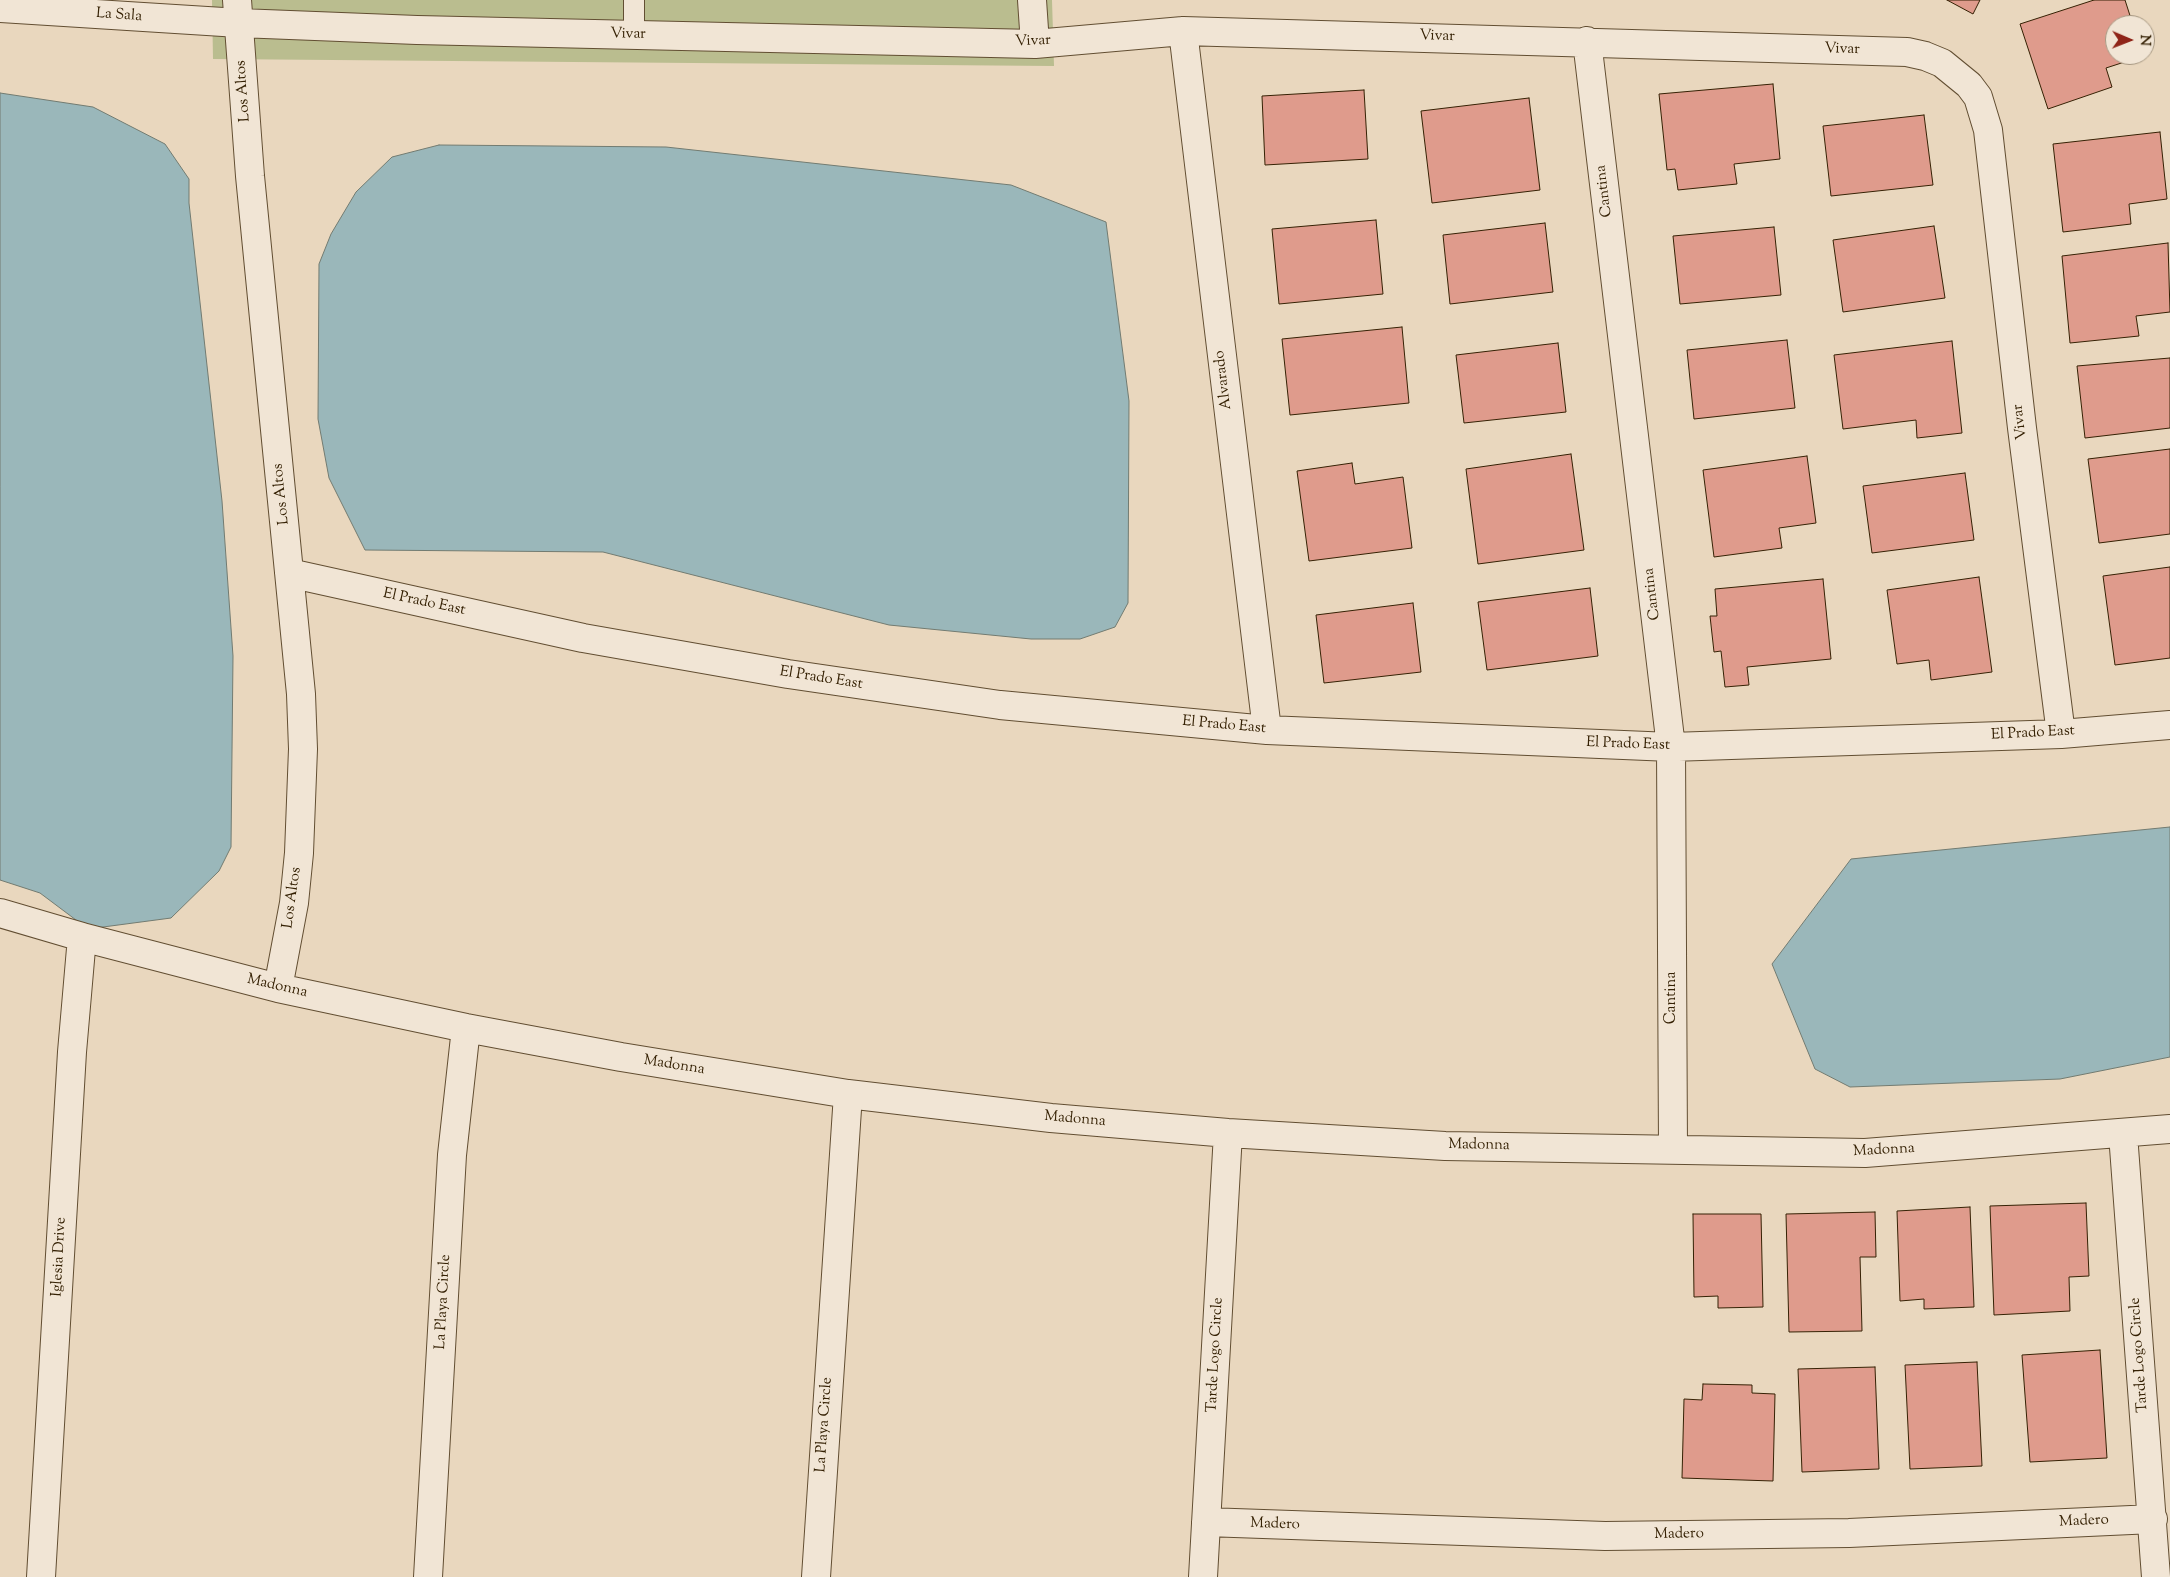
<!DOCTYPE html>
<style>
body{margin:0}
#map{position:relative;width:2170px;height:1577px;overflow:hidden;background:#e9d7be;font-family:"Sorts Mill Goudy",serif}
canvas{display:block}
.north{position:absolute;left:2105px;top:15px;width:50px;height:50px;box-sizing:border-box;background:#f1e5d5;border:1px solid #a69781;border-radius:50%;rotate:91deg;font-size:14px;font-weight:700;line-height:20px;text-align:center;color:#352104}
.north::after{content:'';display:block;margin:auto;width:18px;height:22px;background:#8f2418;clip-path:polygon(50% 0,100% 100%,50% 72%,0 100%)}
</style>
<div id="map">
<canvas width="2170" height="1577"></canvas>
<div class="north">N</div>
</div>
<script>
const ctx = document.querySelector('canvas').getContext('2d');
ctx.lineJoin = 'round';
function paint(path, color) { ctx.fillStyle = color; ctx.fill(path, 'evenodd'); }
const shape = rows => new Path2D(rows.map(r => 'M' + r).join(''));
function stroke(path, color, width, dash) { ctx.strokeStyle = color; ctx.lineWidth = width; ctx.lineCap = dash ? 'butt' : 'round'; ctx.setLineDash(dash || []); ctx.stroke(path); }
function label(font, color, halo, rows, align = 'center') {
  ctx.font = font + ' "Sorts Mill Goudy",serif'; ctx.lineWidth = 5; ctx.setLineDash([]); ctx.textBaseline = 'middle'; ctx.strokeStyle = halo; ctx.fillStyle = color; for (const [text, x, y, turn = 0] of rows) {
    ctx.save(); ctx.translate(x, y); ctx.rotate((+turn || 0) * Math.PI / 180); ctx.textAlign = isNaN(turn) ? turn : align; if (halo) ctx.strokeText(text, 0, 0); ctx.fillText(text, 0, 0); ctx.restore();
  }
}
const green = shape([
 [212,0,1052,0,1054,66,213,59]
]);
const water = shape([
 [0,93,93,107,165,144,189,179,189,203,222,501,233,656,231,847,219,871,171,918,88,929,40,893,0,880,0,93],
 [439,145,666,147,1011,185,1106,222,1129,401,1128,603,1115,627,1080,639,1031,639,889,625,603,552,365,550,329,478,318,419,319,264,331,234,356,192,392,157,439,145],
 [2170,827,2170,1057,2060,1079,1850,1087,1815,1069,1772,964,1851,859,2170,827]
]);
const building = shape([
 [1947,0,1980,0,1973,14,1947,0],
 [2094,0,2125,0,2133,25,2115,25,2115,55,2143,56,2106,68,2112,87,2048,109,2020,24,2094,0],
 [1773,84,1780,159,1734,164,1737,184,1678,190,1675,169,1667,170,1659,94,1773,84],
 [1364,90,1368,159,1265,165,1262,96,1364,90],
 [1529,98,1540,190,1432,203,1421,111,1529,98],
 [1924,115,1933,185,1831,196,1823,126,1924,115],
 [2160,132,2167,199,2129,204,2131,224,2063,232,2053,144,2160,132],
 [1376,220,1383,294,1279,304,1272,229,1376,220],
 [1545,223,1553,292,1450,304,1443,235,1545,223],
 [1934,226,1945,298,1843,312,1833,240,1934,226],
 [1774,227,1781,295,1680,304,1673,236,1774,227],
 [2168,243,2170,312,2136,316,2139,336,2070,343,2062,256,2168,243],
 [1402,327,1409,403,1290,415,1282,339,1402,327],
 [1787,340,1795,408,1694,419,1687,350,1787,340],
 [1952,341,1962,433,1917,438,1916,420,1843,429,1834,355,1952,341],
 [1558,343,1566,412,1464,423,1456,355,1558,343],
 [2170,358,2170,428,2085,438,2077,366,2170,358],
 [2170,449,2170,534,2099,543,2088,459,2170,449],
 [1571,454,1584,550,1478,564,1466,469,1571,454],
 [1807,456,1816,523,1779,528,1782,548,1714,557,1703,470,1807,456],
 [1352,463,1355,484,1403,477,1412,548,1309,561,1297,471,1352,463],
 [1965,473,1974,540,1872,553,1863,486,1965,473],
 [2170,567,2170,658,2115,665,2103,576,2170,567],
 [1979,577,1992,672,1931,680,1929,660,1897,664,1887,590,1979,577],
 [1823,579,1831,659,1747,667,1749,685,1725,687,1721,651,1714,652,1710,616,1717,616,1715,589,1823,579],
 [1590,588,1598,656,1487,670,1478,602,1590,588],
 [1413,603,1421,672,1324,683,1316,615,1413,603],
 [2086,1203,2089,1276,2069,1277,2070,1311,1994,1315,1990,1206,2086,1203],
 [1970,1207,1974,1307,1924,1309,1924,1299,1900,1301,1897,1211,1970,1207],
 [1875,1212,1876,1257,1860,1257,1862,1331,1789,1332,1786,1214,1875,1212],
 [1693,1214,1761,1214,1763,1307,1718,1308,1718,1296,1694,1297,1693,1214],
 [2100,1350,2107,1458,2030,1462,2022,1355,2100,1350],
 [1977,1362,1982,1466,1910,1469,1905,1365,1977,1362],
 [1875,1367,1879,1469,1802,1472,1798,1369,1875,1367],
 [1703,1384,1752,1385,1752,1393,1775,1394,1773,1481,1682,1478,1684,1399,1702,1400,1703,1384]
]);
const lane = shape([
 [634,35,634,0]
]);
const street = shape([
 [237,0,250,176,301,694,303,749,299,853,294,903,278,988],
 [1032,0,1035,44],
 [0,8,239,23,417,30,1035,44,1183,31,1907,52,1925,56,1942,63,1969,85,1978,97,1988,130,2022,428,2061,734],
 [1183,31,1267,730],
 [1587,41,1671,747,1673,1149],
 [289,573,583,638,788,674,1000,705,1267,730,1671,747,2061,734,2170,725],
 [0,913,82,937,278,988,466,1028,621,1057,848,1094,1051,1118,1228,1133,1445,1146,1865,1153,2170,1129],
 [2123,1134,2156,1577],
 [1206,1522,1605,1536,1849,1533,2153,1519],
 [41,1577,72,1052,82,937],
 [428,1577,452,1155,466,1028],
 [816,1577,848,1094],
 [1203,1577,1228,1133]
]);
const streetNames = [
 ["La Sala",119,16,4],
 ["Vivar",628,35,1],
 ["Vivar",1437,37,2],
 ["Vivar",1033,42,-2],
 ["Vivar",1842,50,2],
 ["Los Altos",244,91,-94],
 ["Cantina",1605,191,-97],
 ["Alvarado",1224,380,-97],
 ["Vivar",2021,422,-97],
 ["Los Altos",282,494,-96],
 ["Cantina",1653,594,-97],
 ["El Prado East",424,603,12],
 ["El Prado East",821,679,9],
 ["El Prado East",1224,726,5],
 ["El Prado East",2033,734,-3],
 ["El Prado East",1628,745,2],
 ["Los Altos",293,898,-82],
 ["Madonna",277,987,13],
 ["Cantina",1672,998,-90],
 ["Madonna",674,1066,9],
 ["Madonna",1075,1120,5],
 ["Madonna",1479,1146,1],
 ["Madonna",1884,1151,-3],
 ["Iglesia Drive",60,1257,-87],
 ["La Playa Circle",444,1302,-87],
 ["Tarde Logo Circle",1216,1355,-87],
 ["Tarde Logo Circle",2140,1355,-94],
 ["La Playa Circle",825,1425,-86],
 ["Madero",2084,1522,-3],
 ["Madero",1275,1525,2],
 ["Madero",1679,1535,-1]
];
paint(green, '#babd8f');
paint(water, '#9ab7ba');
stroke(water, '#727b71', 1);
paint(building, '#df9b8c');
stroke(building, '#352104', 1);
stroke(lane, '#624e32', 22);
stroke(street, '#624e32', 30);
stroke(lane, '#f1e5d5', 20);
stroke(street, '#f1e5d5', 28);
label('15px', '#352104', '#f1e5d5', streetNames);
</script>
